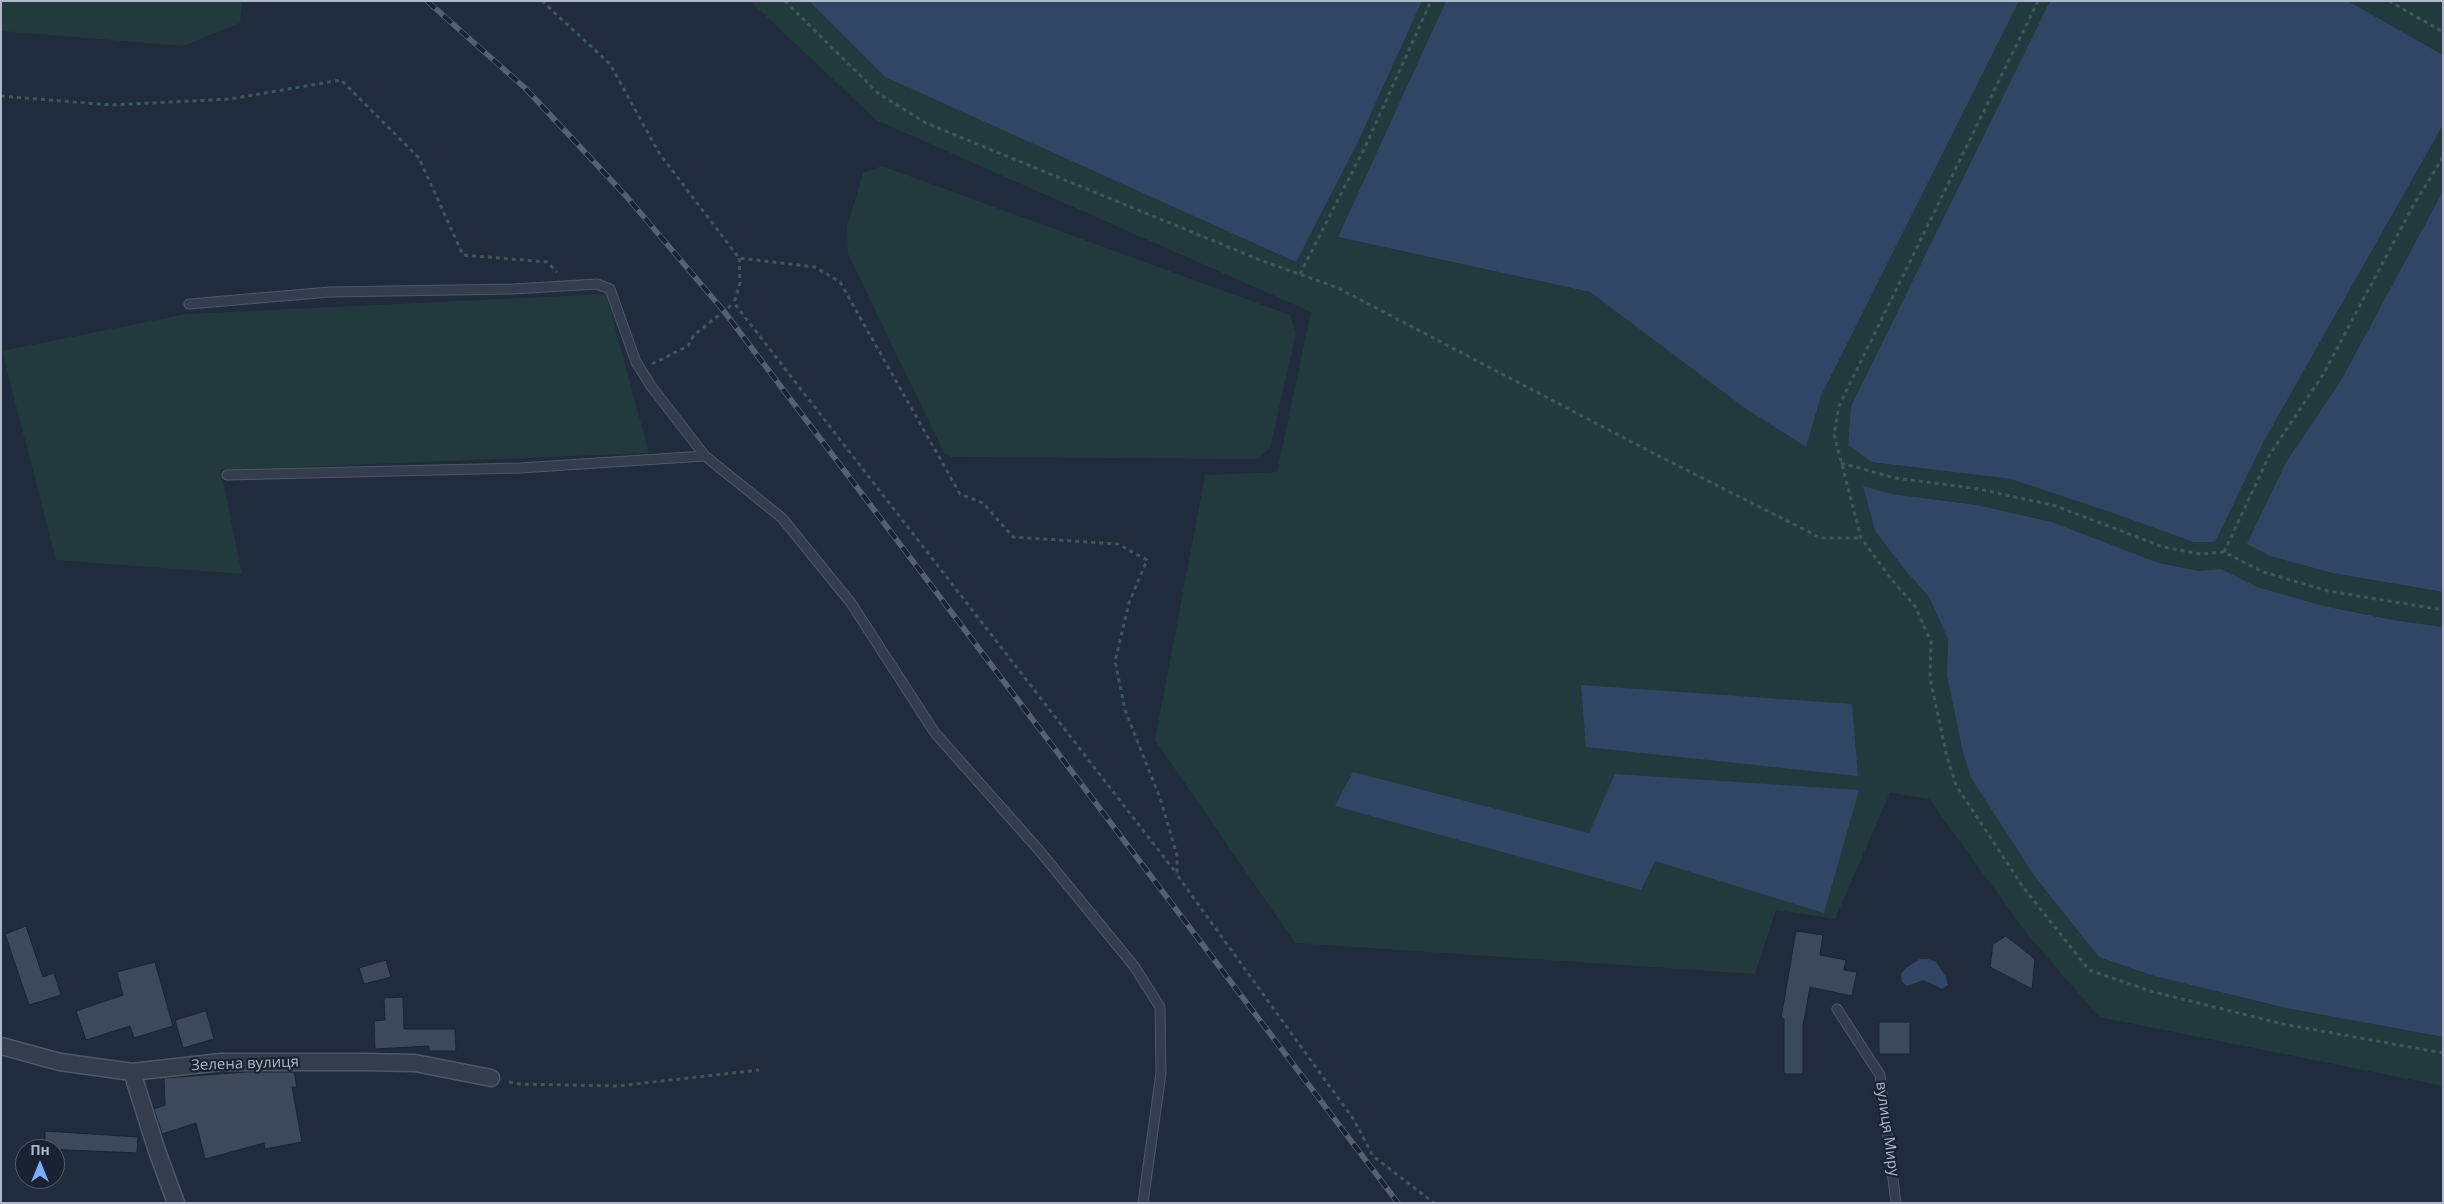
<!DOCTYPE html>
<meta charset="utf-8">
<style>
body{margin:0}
#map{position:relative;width:2444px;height:1204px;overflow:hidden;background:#202b3c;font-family:"Open Sans",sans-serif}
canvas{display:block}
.frame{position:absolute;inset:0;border:2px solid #aeb8c8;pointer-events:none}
.north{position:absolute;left:15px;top:1139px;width:50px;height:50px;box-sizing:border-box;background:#192230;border:1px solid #555e6d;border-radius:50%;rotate:0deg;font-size:14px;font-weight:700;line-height:20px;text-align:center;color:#aeb8c8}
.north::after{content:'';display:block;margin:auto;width:18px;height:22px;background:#7cacff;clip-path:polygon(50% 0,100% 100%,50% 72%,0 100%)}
</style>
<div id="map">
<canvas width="2444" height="1204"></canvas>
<div class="frame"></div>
<div class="north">Пн</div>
</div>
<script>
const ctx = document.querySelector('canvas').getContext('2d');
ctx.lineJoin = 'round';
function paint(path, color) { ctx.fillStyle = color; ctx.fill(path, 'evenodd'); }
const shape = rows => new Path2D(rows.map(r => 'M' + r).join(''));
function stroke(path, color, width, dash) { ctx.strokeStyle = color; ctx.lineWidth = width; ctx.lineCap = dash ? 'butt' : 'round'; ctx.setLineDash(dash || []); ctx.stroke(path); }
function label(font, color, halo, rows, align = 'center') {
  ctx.font = font + ' "Open Sans",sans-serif'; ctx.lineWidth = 4.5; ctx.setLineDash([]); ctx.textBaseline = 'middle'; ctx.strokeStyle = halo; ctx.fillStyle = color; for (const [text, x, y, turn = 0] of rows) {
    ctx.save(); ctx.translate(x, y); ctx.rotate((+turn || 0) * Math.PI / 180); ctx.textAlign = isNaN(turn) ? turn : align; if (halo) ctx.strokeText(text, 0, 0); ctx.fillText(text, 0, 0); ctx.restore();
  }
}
const green = shape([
 [1,1,242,1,240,23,183,46,1,31],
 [750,1,809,1,885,77,1296,261,1358,142,1422,1,1446,1,1338,237,1590,292,1746,409,1806,447,1821,396,2019,1,2050,1,1851,406,1848,445,1871,462,2011,479,2116,514,2193,542,2215,542,2264,441,2443,125,2443,191,2340,382,2286,462,2270,556,2332,573,2443,592,2443,627,2393,620,2324,606,2257,587,2221,569,2199,571,2159,563,2052,522,1977,505,1892,494,1863,487,1875,531,1905,570,1929,597,1948,639,1947,676,1963,753,1971,778,2099,957,2154,976,2286,1008,2443,1037,2443,1086,2099,1017,2027,934,1929,799,1890,793,1835,919,1776,910,1755,974,1295,943,1155,740,1205,475,1277,472,1311,312,876,120],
 [2348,1,2443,1,2443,55],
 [882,166,1290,315,1296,333,1270,448,1258,459,952,457,944,453,848,254,847,227,863,173],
 [606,294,649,453,221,470,242,574,56,560,2,351,186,314]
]);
const water = shape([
 [809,1,1422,1,1358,142,1296,262,885,77],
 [1446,1,2019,1,1821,396,1806,447,1746,409,1590,292,1338,237],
 [2050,1,2348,1,2443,55,2443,125,2264,441,2215,542,2193,542,2116,514,2011,479,1871,462,1848,445,1851,406],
 [2443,191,2443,592,2332,573,2270,556,2247,544,2286,462,2340,382],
 [1863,486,1892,494,1977,505,2052,522,2159,563,2199,571,2221,569,2257,587,2324,606,2393,620,2443,627,2443,1037,2286,1008,2154,976,2099,957,2036,878,1971,778,1963,753,1947,676,1948,639,1929,597,1905,570,1875,531],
 [1581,685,1852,704,1858,776,1586,747],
 [1353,772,1589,833,1615,774,1859,790,1824,913,1655,861,1641,890,1335,806],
 [1920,959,1928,959,1936,962,1946,977,1948,985,1942,989,1924,980,1907,986,1902,982,1901,974,1906,968]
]);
const building = shape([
 [26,926,43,977,54,973,61,995,29,1005,5,934,26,926],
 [1796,931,1823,935,1820,955,1846,960,1844,970,1857,972,1852,996,1810,987,1803,1026,1803,1074,1784,1074,1784,1019,1781,1018,1796,931],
 [2006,936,2035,959,2032,989,1990,967,1993,944,2006,936],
 [386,960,391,977,364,984,359,968,386,960],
 [155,962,173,1026,134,1038,130,1026,86,1040,76,1011,123,995,117,972,155,962],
 [403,997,404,1029,455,1029,456,1051,429,1051,429,1046,375,1049,374,1021,385,1020,384,998,403,997],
 [206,1011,214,1039,183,1048,175,1020,206,1011],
 [1879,1022,1910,1022,1910,1054,1879,1054,1879,1022],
 [246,1072,294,1072,297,1087,292,1087,302,1142,265,1149,264,1143,205,1159,196,1123,162,1134,154,1109,165,1105,164,1078,246,1072],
 [45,1131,138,1137,137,1153,45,1149,45,1131]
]);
const path = shape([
 [542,1,610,64,659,153,739,258,815,267,840,282,960,494,983,503,1013,537,1118,544,1147,560,1129,603,1115,661,1125,710,1160,798,1177,855,1177,875,1354,1120,1373,1156,1434,1203],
 [785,1,879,94,926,123,1260,260,1338,288,1649,451,1821,538,1861,538],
 [2038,1,1839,406,1834,434,1861,538,1892,580,1915,606,1931,642,1930,678,1947,757,1956,785,2023,887,2089,970,2150,991,2283,1024,2443,1053],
 [2389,1,2443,32],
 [1,96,111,105,230,99,341,80,419,158,463,255,547,262,557,272],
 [739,258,740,283,734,303,1177,874],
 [1300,274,1366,145,1431,1],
 [652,364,688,346,694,335,734,303],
 [1841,463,1895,478,1979,489,2056,506,2163,547,2200,554,2224,552,2263,572,2328,591,2443,610],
 [2224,552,2270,454,2324,373,2413,206,2443,157],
 [509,1082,520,1084,618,1086,759,1070]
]);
const lane = shape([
 [189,304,330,292,513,289,597,284,610,289,636,362,651,386,705,456,782,518,851,603,935,733,1038,849,1134,966,1160,1007,1161,1073,1143,1203],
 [227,475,520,468,705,456],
 [1837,1009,1880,1075,1896,1203]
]);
const street = shape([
 [1,1046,60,1062,132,1072,221,1062,361,1062,415,1063,491,1078],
 [132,1072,157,1151,176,1203]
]);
const rail = shape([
 [427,1,525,88,626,196,723,310,1398,1203]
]);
const streetNames = [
 ["Зелена вулиця",245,1064,-2],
 ["вулиця Миру",1887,1129,82]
];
paint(green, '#22393d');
paint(water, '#314665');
paint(building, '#3b495b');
stroke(building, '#1b2432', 1);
stroke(lane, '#4e5866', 11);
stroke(street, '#4e5866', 19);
stroke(path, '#3f565a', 3, [4, 4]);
stroke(lane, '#333d4c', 9);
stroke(street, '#333d4c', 16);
stroke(rail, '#556173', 5.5);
stroke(rail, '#192230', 4, [11]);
label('15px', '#aeb8c8', '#192230', streetNames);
</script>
